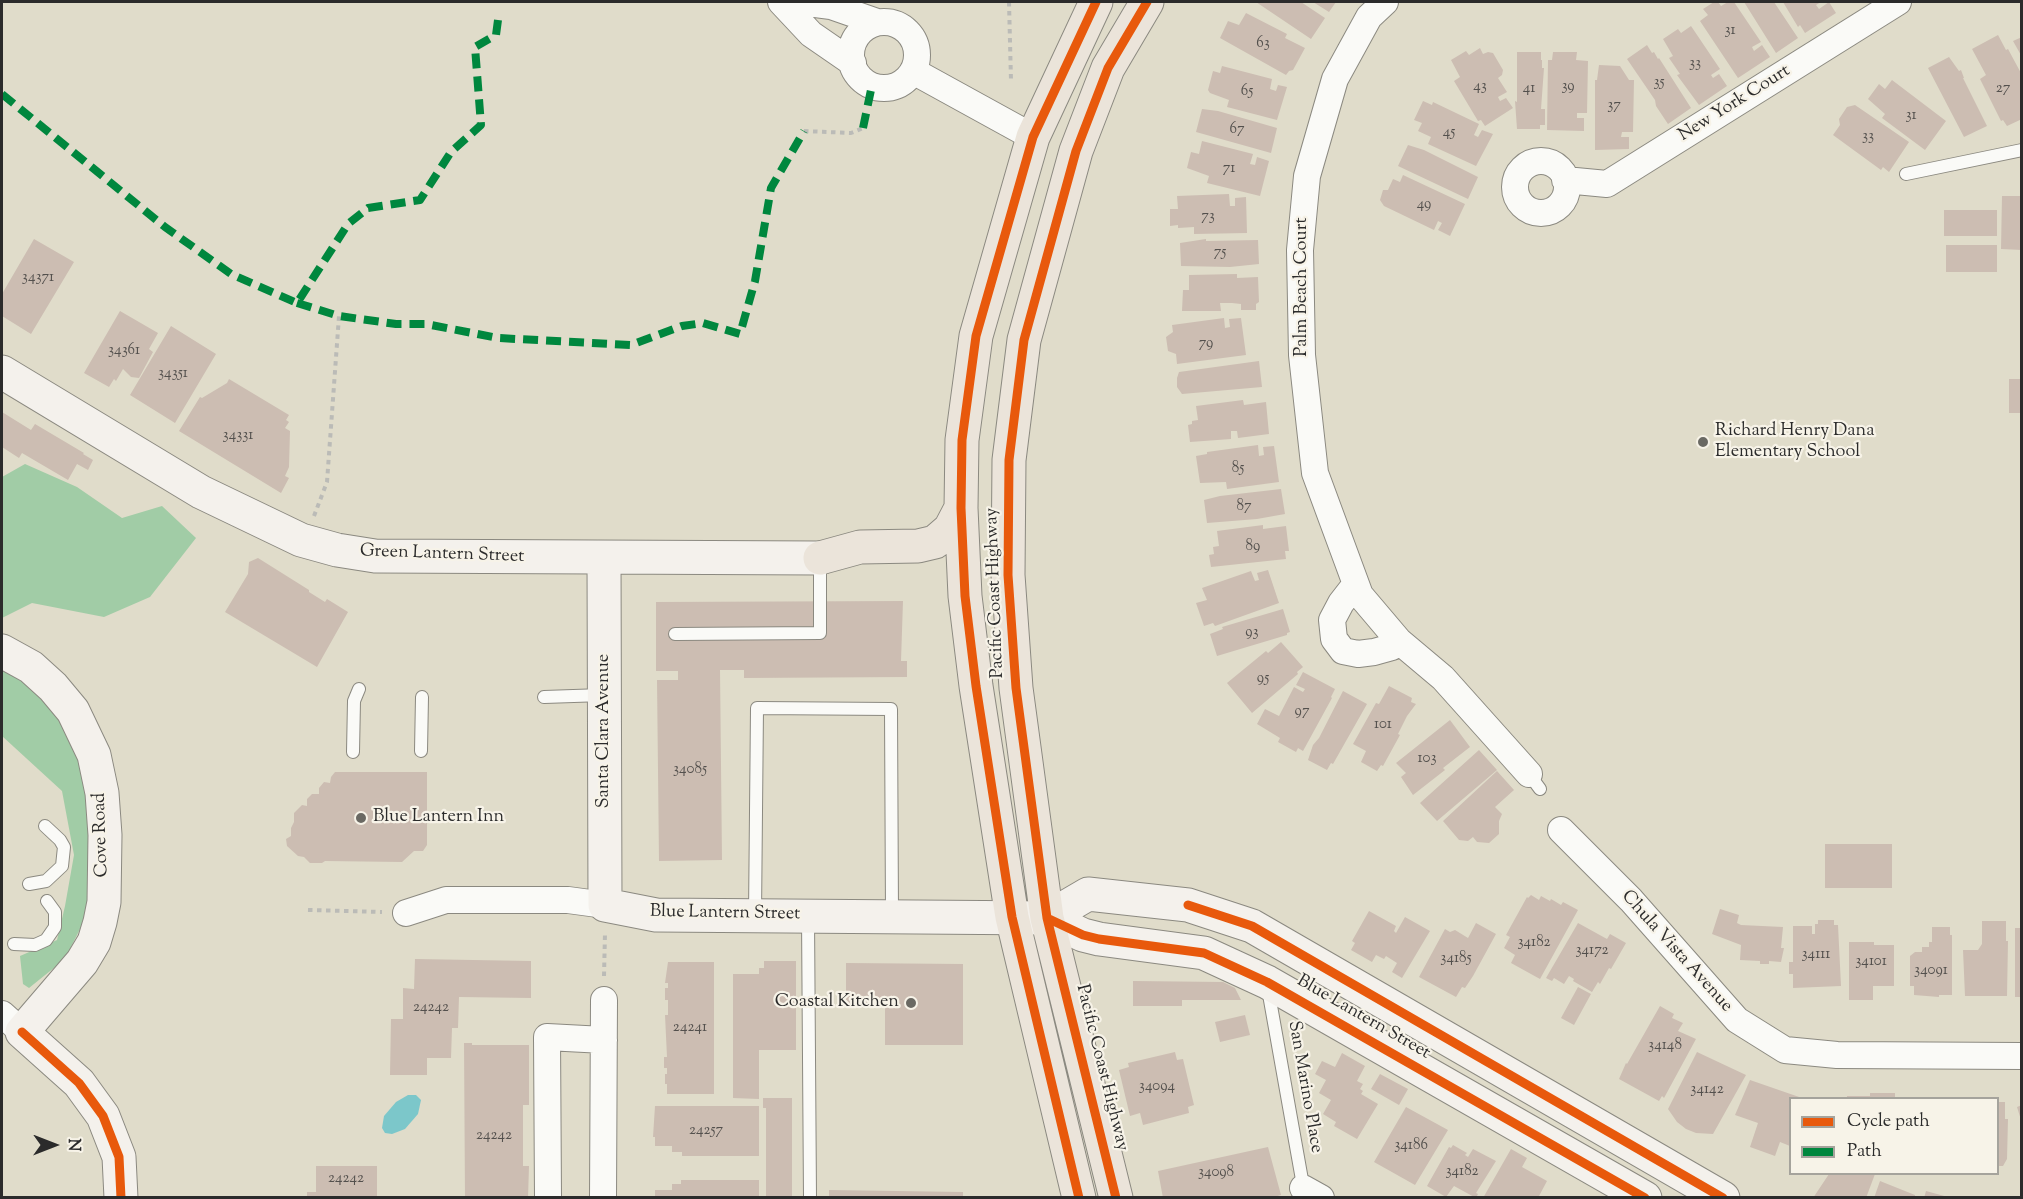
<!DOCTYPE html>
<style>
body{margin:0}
#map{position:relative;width:2023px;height:1199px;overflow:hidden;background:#e0dcca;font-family:"Sorts Mill Goudy",serif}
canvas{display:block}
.frame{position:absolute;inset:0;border:3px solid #2b2b2b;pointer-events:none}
.legend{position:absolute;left:1789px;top:1097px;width:210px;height:78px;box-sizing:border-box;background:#f7f3e8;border:2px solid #a5a39c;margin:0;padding:8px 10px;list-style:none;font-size:18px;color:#2b2b2b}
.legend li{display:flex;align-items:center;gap:12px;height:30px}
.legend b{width:30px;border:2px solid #a5a39c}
.north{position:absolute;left:24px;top:1115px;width:60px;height:60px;-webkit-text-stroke:4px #f7f3e8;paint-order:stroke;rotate:90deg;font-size:16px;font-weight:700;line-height:24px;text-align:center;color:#2b2b2b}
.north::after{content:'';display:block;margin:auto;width:21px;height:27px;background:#2b2b2b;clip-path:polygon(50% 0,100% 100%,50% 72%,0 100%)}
</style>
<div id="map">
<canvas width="2023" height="1199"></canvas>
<div class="frame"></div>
<ul class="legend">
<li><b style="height:8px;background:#e8590c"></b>Cycle path</li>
<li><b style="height:8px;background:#00873e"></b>Path</li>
</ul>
<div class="north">N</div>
</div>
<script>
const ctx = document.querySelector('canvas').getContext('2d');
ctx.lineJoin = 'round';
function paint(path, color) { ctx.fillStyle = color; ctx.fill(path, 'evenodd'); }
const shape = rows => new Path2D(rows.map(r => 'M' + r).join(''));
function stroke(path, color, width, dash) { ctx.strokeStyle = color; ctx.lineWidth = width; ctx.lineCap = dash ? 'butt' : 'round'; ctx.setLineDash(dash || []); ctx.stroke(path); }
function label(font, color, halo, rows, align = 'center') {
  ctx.font = font + ' "Sorts Mill Goudy",serif'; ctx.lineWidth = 4.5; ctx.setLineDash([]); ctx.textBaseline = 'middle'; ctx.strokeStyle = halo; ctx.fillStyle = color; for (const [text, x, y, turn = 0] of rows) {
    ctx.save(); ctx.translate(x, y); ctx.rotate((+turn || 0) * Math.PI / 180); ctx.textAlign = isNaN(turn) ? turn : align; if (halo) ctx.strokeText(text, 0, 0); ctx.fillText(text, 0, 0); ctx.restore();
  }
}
const forest = shape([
 [25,464,77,487,122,518,162,506,196,538,150,597,104,617,32,603,2,618,2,477],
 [2,664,63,709,84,763,90,832,87,915,65,959,29,988,23,984,20,956,57,940,65,906,74,855,62,791,2,736]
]);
const water = shape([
 [408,1095,416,1095,421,1100,418,1114,405,1129,392,1134,385,1133,382,1128,384,1116,396,1102]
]);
const building = shape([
 [1256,2,1301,2,1325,18,1311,39],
 [1313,2,1336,2,1329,12],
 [1714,2,1718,2,1721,6,1728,2,1734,2,1761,42,1752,47,1754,51,1762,45,1770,57,1738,78,1700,21,1708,15,1703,9],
 [1744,2,1774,2,1798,38,1776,53],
 [1783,2,1821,2,1816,5,1819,9,1829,2,1836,13,1805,33,1800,25,1798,27],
 [1246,13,1287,34,1285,38,1305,48,1293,70,1289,71,1286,75,1220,38,1228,21,1239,25],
 [1691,26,1720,69,1711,75,1713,78,1719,74,1727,86,1699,105,1677,75,1680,74,1669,58,1673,56,1663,39,1678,29,1681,33],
 [1998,35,2006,50,2008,49,2022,75,2022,119,2007,126,2003,120,2001,121,1980,79,1986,75,1972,49],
 [2022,37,2022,57,2013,41],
 [1647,45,1652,53,1654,52,1658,59,1659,58,1691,108,1668,124,1656,106,1655,100,1627,59],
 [1480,48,1483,54,1488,52,1493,53,1503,70,1502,75,1498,78,1507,92,1498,97,1500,101,1506,98,1513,108,1485,126,1481,120,1478,121,1454,81,1460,77,1451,60,1466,51,1469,55],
 [1517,52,1541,52,1541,60,1542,60,1542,68,1544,68,1541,109,1545,109,1545,125,1540,125,1540,129,1517,129,1515,101,1517,102],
 [1553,52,1577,52,1576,60,1588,61,1587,113,1577,113,1577,118,1584,118,1584,131,1547,130,1548,60,1552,60],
 [1949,57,1959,71,1961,70,1964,78,1963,78,1987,126,1964,137,1928,68],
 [1599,65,1620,66,1629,80,1634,80,1633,132,1622,132,1621,137,1629,137,1629,149,1595,150,1595,80,1597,80],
 [1222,66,1272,79,1270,89,1276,91,1278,85,1287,87,1277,120,1227,107,1229,100,1210,93,1208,90,1213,71,1220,73],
 [1892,80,1946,121,1925,150,1882,118,1885,114,1868,99,1879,84,1885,89],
 [1423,101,1432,105,1433,102,1479,124,1474,135,1478,137,1482,130,1493,134,1476,166,1428,144,1431,137,1418,131,1422,123,1414,120],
 [1855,105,1909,142,1889,172,1883,167,1881,170,1833,135,1840,125,1839,119,1847,107],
 [1202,109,1218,111,1277,128,1271,153,1196,132],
 [1202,141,1253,154,1250,164,1255,165,1257,157,1269,161,1260,196,1207,183,1209,176,1187,168,1191,152,1199,154],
 [1408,145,1424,150,1478,177,1468,199,1398,166],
 [1403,175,1465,204,1450,236,1438,230,1442,223,1438,221,1434,230,1384,206,1380,200,1383,190,1388,190,1393,179,1400,182],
 [1229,194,1230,206,1235,206,1235,198,1246,197,1247,233,1194,234,1194,227,1178,228,1178,225,1170,226,1170,209,1178,209,1177,196],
 [2002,196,2022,196,2022,250,2001,249],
 [1944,210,1997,210,1997,236,1944,236],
 [34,239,74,262,31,334,2,316,2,294],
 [1206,239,1206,241,1258,240,1259,264,1230,267,1181,266,1180,243],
 [1946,245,1997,245,1997,272,1946,272],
 [1237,274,1237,278,1258,277,1259,302,1256,304,1256,310,1241,310,1241,304,1232,303,1220,303,1221,311,1182,311,1183,290,1189,290,1189,275],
 [120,311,158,333,149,349,153,352,139,378,131,377,123,369,116,381,114,379,109,387,84,373],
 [1224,318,1225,328,1230,327,1229,319,1241,318,1246,355,1177,364,1176,354,1168,351,1166,337,1173,332,1172,325],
 [171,326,216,354,175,423,130,395],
 [1259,361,1262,387,1182,394,1177,387,1177,378,1179,372],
 [229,379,289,415,286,420,289,422,285,428,290,431,289,467,285,476,289,478,281,493,179,431,200,397,202,398,227,383],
 [2009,379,2022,379,2022,413,2009,413],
 [1243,400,1244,405,1266,402,1269,434,1238,438,1237,431,1231,431,1231,439,1190,442,1188,425,1192,424,1192,421,1198,420,1196,406],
 [2,412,31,430,35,424,84,453,83,454,93,460,88,470,77,464,68,480,22,453,19,458,2,447],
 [1258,445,1259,456,1264,455,1263,447,1274,446,1279,482,1227,489,1226,482,1200,483,1196,456,1207,454,1207,452],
 [1281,489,1285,514,1257,519,1207,523,1204,500,1220,496],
 [1263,525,1263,529,1286,526,1289,551,1285,551,1286,559,1211,567,1209,555,1214,554,1213,547,1219,546,1217,531],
 [258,558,309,590,309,592,325,602,327,599,348,612,317,667,225,612,248,574,249,562],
 [1268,570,1279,603,1215,626,1213,623,1204,626,1196,603,1207,600,1202,588,1251,571,1255,581,1259,580,1257,573],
 [903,601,901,661,907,661,907,677,744,678,744,670,720,670,722,860,659,861,657,680,678,680,678,671,656,671,656,602],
 [1283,609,1290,632,1287,633,1287,635,1217,656,1210,634,1223,629,1222,627],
 [1281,642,1303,667,1297,672,1298,674,1252,713,1227,683,1266,651,1268,653],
 [1303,672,1335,689,1331,697,1332,698,1303,751,1298,748,1296,752,1278,742,1280,738,1257,724,1265,709,1279,716,1294,687,1303,692,1305,689,1296,685],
 [1389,686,1412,698,1411,702,1416,704,1407,716,1398,734,1400,735,1383,766,1381,765,1377,771,1361,762,1366,751,1353,744,1376,703,1379,704],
 [1343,691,1367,704,1333,764,1331,763,1327,770,1308,760,1313,745,1319,738],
 [1450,720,1470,747,1443,768,1445,770,1413,795,1401,777,1406,773,1396,763],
 [1479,750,1497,770,1437,821,1420,803],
 [1497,771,1514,790,1495,807,1502,814,1499,821,1499,834,1489,843,1477,842,1473,837,1468,841,1459,840,1443,821],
 [335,772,427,772,427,845,423,851,414,851,402,862,325,861,322,863,310,863,304,857,298,856,287,846,286,839,291,836,291,828,294,822,294,813,302,805,307,806,307,799,312,794,319,794,319,788,324,782,330,783,331,777],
 [1825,844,1892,844,1892,888,1825,888],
 [1531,895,1539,900,1541,896,1550,901,1551,899,1561,905,1563,902,1578,910,1540,979,1511,963,1515,955,1504,948,1510,937,1506,935,1527,897,1528,898],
 [1720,909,1739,915,1737,923,1741,925,1783,927,1781,948,1784,948,1781,962,1769,961,1769,964,1760,964,1760,961,1740,960,1741,945,1712,934],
 [1369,911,1396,926,1394,931,1396,933,1405,917,1430,931,1402,978,1392,972,1397,963,1386,956,1384,959,1376,955,1372,962,1351,950,1355,943,1352,941],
 [1818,920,1834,920,1834,925,1838,925,1841,986,1793,988,1793,974,1789,974,1789,962,1793,962,1793,926,1812,926,1812,934,1815,934,1815,924,1818,924],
 [1982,921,2006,921,2006,941,2008,941,2007,996,1965,996,1963,950,1978,950,1982,944],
 [1476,923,1496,934,1473,976,1465,988,1462,987,1456,997,1419,977,1445,929,1450,932,1455,930,1468,938],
 [1578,923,1607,939,1610,934,1626,943,1611,969,1609,968,1600,984,1598,982,1592,992,1573,981,1574,979,1569,976,1564,984,1554,978,1552,981,1546,978],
 [1932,927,1950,927,1950,935,1952,935,1952,995,1939,995,1939,997,1914,995,1914,986,1910,986,1910,956,1915,952,1922,952,1922,947,1929,947,1929,942,1932,942],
 [2015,928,2022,928,2022,997,2015,997],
 [1849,942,1874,942,1874,945,1894,945,1894,986,1873,986,1873,1000,1849,1000],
 [415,959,531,961,531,998,459,997,458,1028,452,1028,451,1058,427,1058,427,1075,390,1075,391,1019,403,1019,403,988,414,989],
 [764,961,796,961,796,1050,759,1050,759,1099,733,1098,733,974,759,974,759,968,764,968],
 [668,962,714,962,714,1094,667,1094,667,1084,665,1084,665,1074,667,1074,667,1068,664,1068,664,1057,667,1057,665,1015,668,1015,668,1000,665,1000,665,988,668,988,668,983,665,983],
 [846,963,963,964,963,1045,885,1045,885,1007,846,1007],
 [1133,981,1223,982,1235,988,1241,1000,1182,1000,1182,1006,1133,1006],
 [1578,987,1591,994,1574,1025,1561,1018],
 [1660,1006,1674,1014,1672,1018,1683,1023,1678,1031,1696,1039,1664,1098,1662,1096,1659,1101,1619,1079,1626,1063,1627,1064],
 [1245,1015,1250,1035,1220,1042,1215,1022],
 [464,1043,472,1043,472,1045,529,1045,529,1105,523,1105,523,1166,529,1166,528,1198,465,1198],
 [1175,1052,1177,1060,1183,1059,1194,1105,1188,1107,1189,1113,1143,1125,1140,1113,1130,1116,1119,1070,1129,1067,1128,1063],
 [1697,1052,1746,1075,1713,1134,1696,1133,1686,1129,1677,1122,1668,1109],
 [1342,1053,1365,1066,1357,1081,1363,1084,1360,1089,1363,1091,1361,1094,1378,1104,1357,1139,1334,1126,1336,1122,1323,1114,1331,1100,1319,1093,1326,1080,1315,1074,1322,1061,1335,1067],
 [1380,1074,1408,1089,1399,1105,1371,1089],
 [1750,1080,1802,1098,1790,1098,1790,1146,1780,1142,1775,1156,1750,1147,1758,1123,1735,1115],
 [1870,1093,1895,1093,1895,1098,1847,1098,1847,1096,1870,1096],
 [763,1098,792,1098,792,1198,766,1198,766,1108,763,1108],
 [1998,1102,2005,1102,2005,1119,2008,1119,2007,1159,2003,1166,1998,1166],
 [2022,1105,2022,1120,2021,1120,2017,1107],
 [655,1106,759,1106,759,1156,682,1156,682,1152,672,1152,672,1146,655,1146,655,1137,653,1137],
 [1406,1107,1448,1130,1415,1185,1374,1162],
 [1453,1145,1467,1153,1465,1155,1468,1157,1473,1149,1496,1161,1476,1193,1478,1194,1476,1198,1454,1186,1446,1197,1427,1186,1449,1147,1451,1148],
 [1268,1147,1281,1195,1271,1198,1163,1198,1158,1171],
 [1511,1149,1527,1158,1522,1167,1547,1181,1538,1198,1483,1198],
 [316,1166,377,1166,377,1198,307,1198,307,1192,316,1192],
 [1829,1174,1875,1174,1866,1198,1813,1198],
 [681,1180,759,1180,759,1198,655,1198,655,1190,672,1190,672,1184,681,1184],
 [1880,1181,1915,1195,1915,1198,1874,1198],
 [829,1190,963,1192,963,1198,829,1198],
 [1926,1191,1948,1197,1948,1198,1924,1198]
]);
const path = shape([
 [1009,2,1011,81],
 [804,131,851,133,863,128],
 [314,516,327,482,339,316],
 [308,910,382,912],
 [604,976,605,933]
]);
const lane = shape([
 [1906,174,2022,150],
 [675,634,820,633,820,560],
 [544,697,603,695],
 [421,751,422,697],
 [353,752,354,701,359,689],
 [1529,774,1540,789],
 [29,884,46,881,62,866,64,847,60,840,45,826],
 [755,915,757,708,891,709,892,915],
 [808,917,810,1198],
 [14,944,35,945,46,940,55,927,55,912,47,901],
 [1268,989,1304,1191]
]);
const street = shape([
 [781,2,811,34,853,63],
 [800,2,831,6,877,22],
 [1385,2,1369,17,1335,79,1307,176,1300,250,1302,355,1315,473,1360,595,1399,641,1443,678,1529,774],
 '851 55a33 33 0 1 1 66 0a33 33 0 1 1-66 0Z',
 [913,71,1033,137],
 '1515 187a26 26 0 1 1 52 0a26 26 0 1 1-52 0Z',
 [1565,180,1607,184,1898,2],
 [1355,585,1341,603,1332,620,1334,639,1343,651,1358,654,1374,652,1392,647,1399,641],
 [1561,830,1631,900,1737,1020,1785,1050,1837,1055,2022,1056],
 [406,913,446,900,568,900,605,905],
 [2,1014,22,1032],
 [1303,1188,1321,1198],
 [548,1198,547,1037,604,1040],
 [603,1198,604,1000]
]);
const secondary = shape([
 [2,372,201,492,301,540,337,550,375,556,820,558],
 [604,558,605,905,656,915,1047,918,1083,935,1099,939,1204,953,1267,982,1645,1198],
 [2,651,31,667,53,687,73,711,94,755,102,793,105,835,104,902,100,922,94,942,82,962,22,1032,79,1083,103,1116,119,1157,121,1198],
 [1047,918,1088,894,1188,905,1252,926,1723,1198]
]);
const highway = shape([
 [820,558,860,547,918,546,935,542,950,529,961,508],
 [1079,1198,1012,917,976,686,965,596,961,508,962,440,976,336,1033,137,1096,2],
 [1116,1198,1047,918,1016,688,1008,575,1009,460,1024,340,1076,151,1108,68,1147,2]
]);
const quiet = shape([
 [2,94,165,227,231,274,297,303,348,224,368,208,420,200,451,152,481,125,475,47,496,35,498,20],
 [863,128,872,85],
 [297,303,339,316,396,324,426,324,498,338,631,345,682,326,703,323,740,334,755,281,771,188,804,131]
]);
const cycleway = shape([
 [1188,905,1252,926,1723,1198],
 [1047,918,1083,935,1099,939,1204,953,1267,982,1645,1198],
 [22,1032,79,1083,103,1116,119,1157,121,1198],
 [1079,1198,1012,917,976,686,965,596,961,508,962,440,976,336,1033,137,1096,2],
 [1116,1198,1047,918,1016,688,1008,575,1009,460,1024,340,1076,151,1108,68,1147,2]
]);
const markers = [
 [1703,442,6,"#6a6963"],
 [361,818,6,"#6a6963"],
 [911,1003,6,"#6a6963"]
];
const numberNames = [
 ["31",1730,31],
 ["63",1263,44],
 ["33",1695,64],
 ["35",1659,83],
 ["43",1480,87],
 ["39",1568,87],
 ["41",1529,89],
 ["27",2003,89],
 ["65",1247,92],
 ["37",1614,106],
 ["31",1911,116],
 ["67",1237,130],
 ["45",1449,133],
 ["33",1868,137],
 ["71",1229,169],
 ["49",1424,205],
 ["73",1208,217],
 ["75",1220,253],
 ["34371",38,278],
 ["79",1206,344],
 ["34361",124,351],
 ["34351",173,374],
 ["34331",238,436],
 ["85",1238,469],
 ["87",1244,507],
 ["89",1253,547],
 ["93",1252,633],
 ["95",1263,679],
 ["97",1302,712],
 ["101",1383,725],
 ["103",1427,759],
 ["34085",690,770],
 ["34182",1534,943],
 ["34172",1592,951],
 ["34111",1816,955],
 ["34185",1456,959],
 ["34101",1871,962],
 ["34091",1931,971],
 ["24242",431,1008],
 ["24241",690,1028],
 ["34148",1665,1046],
 ["34094",1157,1087],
 ["34142",1707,1090],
 ["24257",706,1131],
 ["24242",494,1136],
 ["34186",1411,1146],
 ["34182",1462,1172],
 ["34098",1216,1173],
 ["24242",346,1179]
];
const streetNames = [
 ["New York Court",1735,104,-32],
 ["Palm Beach Court",1303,287,-90],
 ["Green Lantern Street",442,555,2],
 ["Pacific Coast Highway",996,593,-92],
 ["Santa Clara Avenue",605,731,-90],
 ["Cove Road",102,835,-92],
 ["Blue Lantern Street",725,914,1],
 ["Chula Vista Avenue",1676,952,48],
 ["Blue Lantern Street",1363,1018,30],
 ["Pacific Coast Highway",1101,1068,76],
 ["San Marino Place",1304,1087,80]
];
const poiNames = [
 ["Richard Henry Dana",1715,432],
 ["Elementary School",1715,453],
 ["Blue Lantern Inn",373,818],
 ["Coastal Kitchen",899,1003,"right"]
];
paint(forest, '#a1cca6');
paint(water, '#7cc7ca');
paint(building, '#ccbdb2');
stroke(lane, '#8b8980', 14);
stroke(street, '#8b8980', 28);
stroke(secondary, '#8b8980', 35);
stroke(highway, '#8b8980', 35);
stroke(path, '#bbbbb7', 4, [4.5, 4.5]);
stroke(lane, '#fafaf7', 12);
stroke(street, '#fafaf7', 26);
stroke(secondary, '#f4f1ec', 33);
stroke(highway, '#ebe4da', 33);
stroke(quiet, '#00873e', 8, [15, 8]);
stroke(cycleway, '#e8590c', 9);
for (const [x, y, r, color] of markers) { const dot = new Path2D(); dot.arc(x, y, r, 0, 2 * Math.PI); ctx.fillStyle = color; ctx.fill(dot); stroke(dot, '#f7f3e8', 2); }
label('15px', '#53504d', null, numberNames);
label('18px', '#2b2b2b', '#f7f3e8', streetNames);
label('18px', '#2b2b2b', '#f7f3e8', poiNames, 'left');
</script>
